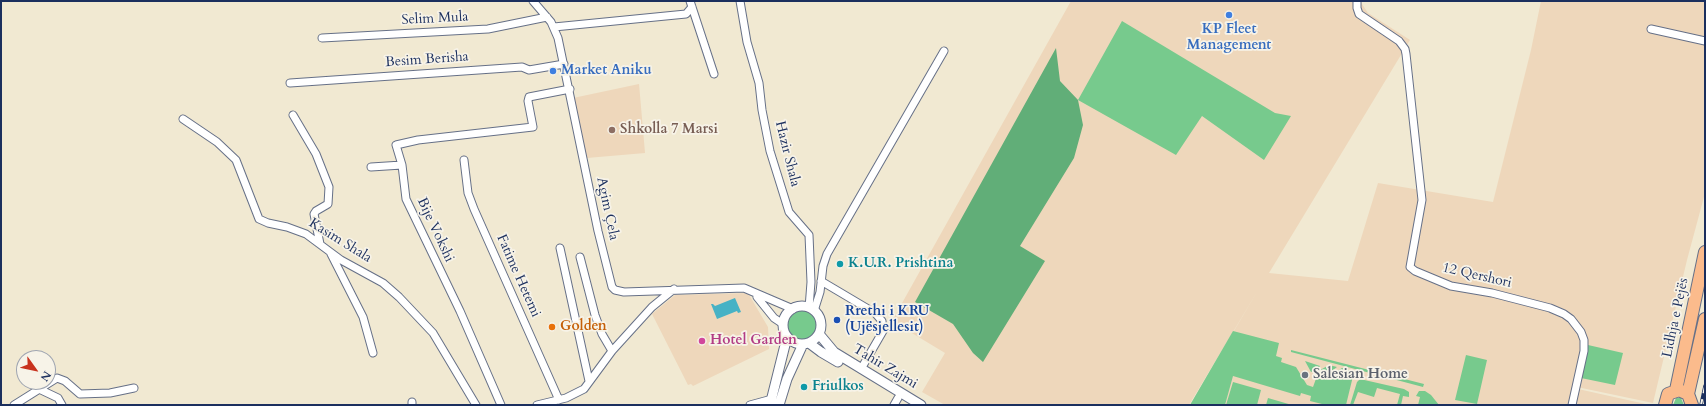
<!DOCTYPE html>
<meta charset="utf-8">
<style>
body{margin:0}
#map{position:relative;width:1706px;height:406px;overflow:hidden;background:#f1e9d2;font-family:Cardo,serif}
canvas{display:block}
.frame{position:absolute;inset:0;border:2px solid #1b2f5e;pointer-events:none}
.north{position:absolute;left:16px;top:350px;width:40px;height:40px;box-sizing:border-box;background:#f7f3e8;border:1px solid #9fa5b1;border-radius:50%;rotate:123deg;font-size:11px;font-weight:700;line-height:16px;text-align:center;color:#1b2f5e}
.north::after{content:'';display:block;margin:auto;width:14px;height:18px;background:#c8321e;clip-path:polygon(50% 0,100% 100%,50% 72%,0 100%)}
</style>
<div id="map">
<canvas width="1706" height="406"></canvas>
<div class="frame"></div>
<div class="north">N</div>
</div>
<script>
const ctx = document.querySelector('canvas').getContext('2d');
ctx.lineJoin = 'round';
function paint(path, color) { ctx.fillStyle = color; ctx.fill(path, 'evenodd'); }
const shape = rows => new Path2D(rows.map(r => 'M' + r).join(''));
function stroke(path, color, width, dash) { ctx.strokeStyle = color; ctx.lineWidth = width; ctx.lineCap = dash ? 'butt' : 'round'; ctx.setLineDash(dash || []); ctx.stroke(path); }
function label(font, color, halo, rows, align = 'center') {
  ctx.font = font + ' Cardo,serif'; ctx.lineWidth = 3.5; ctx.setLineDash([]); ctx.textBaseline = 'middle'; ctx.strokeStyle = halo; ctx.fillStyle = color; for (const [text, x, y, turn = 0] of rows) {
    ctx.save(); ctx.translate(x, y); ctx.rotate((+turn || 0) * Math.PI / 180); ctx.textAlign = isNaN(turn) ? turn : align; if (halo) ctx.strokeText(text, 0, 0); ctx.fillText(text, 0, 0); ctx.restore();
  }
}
const built = shape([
 [1071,1,1360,1,1368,13,1410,40,1269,273,1348,281,1378,183,1493,202,1531,50,1541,1,1705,1,1705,193,1687,260,1653,403,1577,387,1573,405,1190,405,1257,292,1189,405,945,405,922,392,945,353,892,321],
 [639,84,645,153,587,158,573,98],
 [748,293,768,327,769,349,693,386,691,384,688,385,652,314,675,295],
 [1578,389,1650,405,1574,405]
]);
const green = shape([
 [1122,21,1275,113,1291,116,1264,160,1202,116,1176,155,1078,100],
 '787 325a15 15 0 1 1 30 0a15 15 0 1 1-30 0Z',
 [1233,331,1279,343,1276,356,1282,358,1281,362,1296,367,1307,385,1313,387,1317,376,1329,377,1342,368,1354,372,1346,405,1326,405,1310,401,1311,396,1301,393,1300,396,1233,376,1225,405,1190,405],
 [1588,345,1623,353,1615,385,1581,378],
 [1291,350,1424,384,1423,387,1291,352],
 [1466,355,1487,360,1477,404,1455,400],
 [1305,361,1320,366,1319,368,1311,372],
 [1329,365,1337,367,1326,375,1317,375,1315,373],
 [1360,379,1404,389,1409,392,1409,397,1403,396,1401,405,1397,405,1400,394,1377,388,1374,397,1358,392,1353,405,1350,405,1357,382],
 [1233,382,1261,390,1257,405,1226,405],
 [1419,391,1425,391,1431,395,1439,405,1418,405,1420,397,1416,396],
 [1268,398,1292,405,1266,405],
 [1676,398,1681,398,1684,405,1673,405]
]);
const forest = shape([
 [1056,48,1060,81,1078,100,1083,125,1074,158,1020,246,1045,261,983,362,973,353,953,324,915,302]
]);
const water = shape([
 [735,298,741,312,738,313,737,311,717,319,711,304,713,304,715,306]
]);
const minor = shape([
 [533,1,551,22,558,38,598,231,612,287,615,290,624,292,744,288,793,309],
 [690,1,714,74],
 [740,1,747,42,759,83,762,110,770,151,789,212,809,235,811,282,809,308],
 [1357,1,1357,8,1359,14,1399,41,1405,49,1406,54,1422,200,1410,267,1415,271,1451,286,1492,293,1550,308,1564,314,1571,319,1581,332,1584,340,1584,351,1572,405],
 [554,27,686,14,692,7],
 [1651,29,1705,41],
 [322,38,488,29,547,17],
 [290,83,522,67,529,70,564,64],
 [293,115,316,154,329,187,328,204,316,211,314,214,320,244],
 [183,119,217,142,236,160,259,219,268,223,287,227,306,234,341,260,383,283,399,297,433,333,476,405],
 [464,160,468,193,474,209,559,400],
 [371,167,402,165],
 [560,248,589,381],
 [331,254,363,317,373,353],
 [580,257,595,315,602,334,612,351],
 [821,281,875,313,882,321,883,331,861,369],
 [757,297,774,318,783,324],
 [814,311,820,292,823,266,827,254,944,51],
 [39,389,58,398,62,405],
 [14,405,57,378,65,381,80,394,110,393,134,388],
 [412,405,412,402],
 [501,405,460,311,406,199,402,165,396,145,418,140,533,127,528,101,529,97,570,89],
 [537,405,566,398,584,389,612,351,652,307,674,289],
 [750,405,772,399],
 [894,405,898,398]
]);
const tertiary = shape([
 '783 325a19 19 0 1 1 38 0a19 19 0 1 1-38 0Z',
 [819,334,834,352,921,405],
 [809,343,821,352,838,362],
 [770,405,787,337],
 [779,405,787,379,803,344]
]);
const trunk = shape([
 [1676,390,1705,252],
 [1688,394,1705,319],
 [1665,405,1668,394,1679,390,1688,394,1692,405]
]);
const rail = shape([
 [1701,405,1705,386]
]);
const markers = [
 [1229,15,4,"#3f7fe0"],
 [553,71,4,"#3f7fe0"],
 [612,130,4,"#8d6e63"],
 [840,264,4,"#0f9aa8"],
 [837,320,4,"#1a4fb4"],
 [552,327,4,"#e8710a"],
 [702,341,4,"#d1479c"],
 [1305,375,4,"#6b7280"],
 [804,387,4,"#0f9aa8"]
];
const streetNames = [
 ["Selim Mula",435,19,-3],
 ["Besim Berisha",427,60,-4],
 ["Hazir Shala",787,154,76],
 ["Agim Çela",607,209,78],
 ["Bije Vokshi",435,230,65],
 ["Kasim Shala",340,241,32],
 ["Fatime Hetemi",518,276,66],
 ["12 Qershori",1477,276,13],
 ["Lidhja e Pejës",1676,318,-78],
 ["Tahir Zajmi",885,367,31]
];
const shopNames = [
 ["KP Fleet",1229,30],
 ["Management",1229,46],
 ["Market Aniku",561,71,"left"]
];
const educationNames = [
 ["Shkolla 7 Marsi",620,130]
];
const cultureNames = [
 ["K.U.R. Prishtina",848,264],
 ["Friulkos",812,387]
];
const transitNames = [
 ["Rrethi i KRU",845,312],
 ["(Ujësjellesit)",845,328]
];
const foodNames = [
 ["Golden",560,327]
];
const hotelNames = [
 ["Hotel Garden",710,341]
];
const worshipNames = [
 ["Salesian Home",1313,375]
];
paint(built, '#eed7bb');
paint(green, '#77ca8d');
paint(forest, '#61ae78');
paint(water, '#47b2c5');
stroke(minor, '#667087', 9);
stroke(tertiary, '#667087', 11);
stroke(trunk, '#667087', 14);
stroke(minor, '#fff', 7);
stroke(tertiary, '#fff', 9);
stroke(trunk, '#fbbb8c', 12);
stroke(rail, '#1b2f5e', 3.5);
stroke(rail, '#f7f3e8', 2, [6]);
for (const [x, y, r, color] of markers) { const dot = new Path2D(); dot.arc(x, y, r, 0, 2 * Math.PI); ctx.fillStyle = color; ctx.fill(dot); stroke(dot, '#f7f3e8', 1.5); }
label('14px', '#1b2f5e', '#f7f3e8', streetNames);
label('bold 14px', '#366cbe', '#f7f3e8', shopNames);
label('bold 14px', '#785e54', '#f7f3e8', educationNames, 'left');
label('bold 14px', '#0d838f', '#f7f3e8', cultureNames, 'left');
label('bold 14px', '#164399', '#f7f3e8', transitNames, 'left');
label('bold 14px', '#c56008', '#f7f3e8', foodNames, 'left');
label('bold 14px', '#b23c85', '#f7f3e8', hotelNames, 'left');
label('bold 14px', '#5b616d', '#f7f3e8', worshipNames, 'left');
</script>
